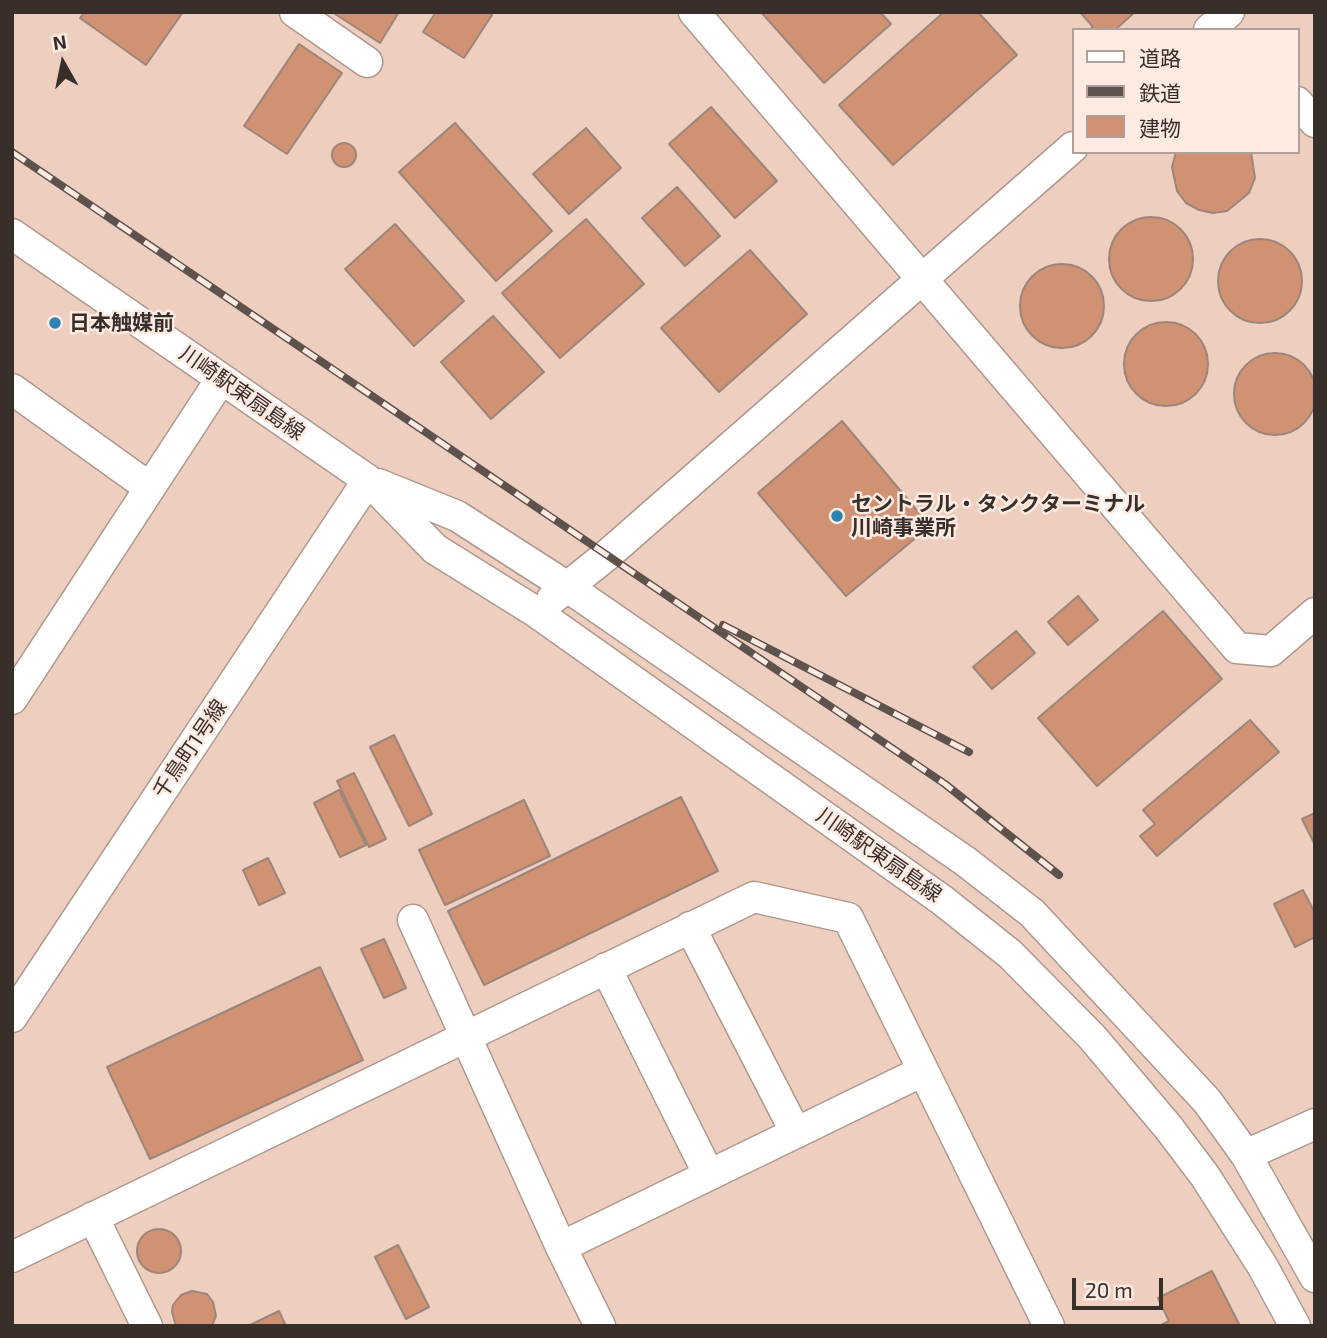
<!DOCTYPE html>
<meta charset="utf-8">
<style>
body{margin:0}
#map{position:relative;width:1327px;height:1338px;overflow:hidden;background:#f4dbd0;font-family:"Exo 2","Noto Sans JP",sans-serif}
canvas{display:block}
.frame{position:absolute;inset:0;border:14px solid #382f2b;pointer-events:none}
.legend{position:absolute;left:1072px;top:28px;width:228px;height:126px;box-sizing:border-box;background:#fdeae0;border:2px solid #ae9f98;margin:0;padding:9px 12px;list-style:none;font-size:21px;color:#382f2b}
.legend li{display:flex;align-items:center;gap:14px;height:35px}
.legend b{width:35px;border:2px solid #ae9f98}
.north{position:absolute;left:28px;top:28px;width:70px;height:70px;-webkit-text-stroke:5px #fdeae0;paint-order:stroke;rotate:351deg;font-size:19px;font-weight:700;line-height:28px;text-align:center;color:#382f2b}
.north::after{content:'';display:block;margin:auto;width:24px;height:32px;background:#382f2b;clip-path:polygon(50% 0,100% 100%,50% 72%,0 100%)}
.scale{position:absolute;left:1072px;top:1278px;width:91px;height:32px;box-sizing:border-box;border:4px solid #382f2b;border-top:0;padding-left:9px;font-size:21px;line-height:24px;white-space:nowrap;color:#382f2b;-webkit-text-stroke:5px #fdeae0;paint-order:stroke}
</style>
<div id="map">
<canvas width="1327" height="1338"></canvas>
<div class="frame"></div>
<ul class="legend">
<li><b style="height:9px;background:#fff"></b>道路</li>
<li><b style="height:9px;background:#5e524d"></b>鉄道</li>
<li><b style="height:19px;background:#d19273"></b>建物</li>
</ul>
<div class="north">N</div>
<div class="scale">20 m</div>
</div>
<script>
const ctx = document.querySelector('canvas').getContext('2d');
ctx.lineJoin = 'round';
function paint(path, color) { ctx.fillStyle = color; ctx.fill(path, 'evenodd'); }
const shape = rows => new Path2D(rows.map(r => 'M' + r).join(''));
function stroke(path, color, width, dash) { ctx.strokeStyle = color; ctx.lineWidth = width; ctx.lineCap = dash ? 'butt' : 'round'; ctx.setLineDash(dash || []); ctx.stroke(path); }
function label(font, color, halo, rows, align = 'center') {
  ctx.font = font + ' "Exo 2","Noto Sans JP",sans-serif'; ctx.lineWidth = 5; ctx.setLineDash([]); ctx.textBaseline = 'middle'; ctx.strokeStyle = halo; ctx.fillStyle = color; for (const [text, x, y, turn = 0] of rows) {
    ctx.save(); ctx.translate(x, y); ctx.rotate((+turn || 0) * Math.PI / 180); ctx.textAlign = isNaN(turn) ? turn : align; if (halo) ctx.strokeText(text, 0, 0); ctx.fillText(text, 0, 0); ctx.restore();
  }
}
const built = shape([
 [12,12,1315,12,1315,1326,12,1326],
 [1073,30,1297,30,1297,152,1073,152]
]);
const building = shape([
 [85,12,183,12,146,65,80,18,85,12],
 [332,12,399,12,380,43,332,12],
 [436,12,488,12,492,15,464,58,423,32,436,12],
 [761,12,880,12,891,24,824,83,761,12],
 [944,12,978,12,1017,55,893,165,839,105,944,12],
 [1080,12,1135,12,1115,30,1089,30,1093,27,1080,12],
 [299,44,342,73,287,154,244,126,299,44],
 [711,107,777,181,735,218,669,144,711,107],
 [455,123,552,231,496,281,399,172,455,123],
 [586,128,621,168,569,214,533,174,586,128],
 '332 155a12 12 0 1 1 24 0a12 12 0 1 1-24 0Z',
 [1176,152,1251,152,1255,178,1249,193,1227,211,1213,213,1199,210,1186,203,1177,191,1172,167,1176,152],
 [677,187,720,236,685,266,642,218,677,187],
 '1109 259a42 42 0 1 1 84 0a42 42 0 1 1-84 0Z',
 [586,219,644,284,560,358,502,293,586,219],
 [395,224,464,301,414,346,345,269,395,224],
 '1218 281a42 42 0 1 1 84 0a42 42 0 1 1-84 0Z',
 [750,250,807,314,719,392,661,328,750,250],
 '1020 306a42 42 0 1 1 84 0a42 42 0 1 1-84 0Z',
 [493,316,544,372,491,419,441,362,493,316],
 '1124 364a42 42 0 1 1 84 0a42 42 0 1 1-84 0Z',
 '1234 394a41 41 0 1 1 82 0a41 41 0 1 1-82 0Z',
 [842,421,930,526,846,596,758,493,842,421],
 [1078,596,1098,620,1068,645,1048,622,1078,596],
 [1163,611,1222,679,1097,786,1038,718,1163,611],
 [1016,631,1035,653,992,689,973,667,1016,631],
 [1250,720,1279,752,1157,856,1140,836,1155,824,1143,810,1250,720],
 [394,735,432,814,409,826,370,747,394,735],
 [354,773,386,839,369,847,337,781,354,773],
 [339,790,366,845,340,857,314,803,339,790],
 [681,797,718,871,484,985,448,911,681,797],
 [524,800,550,856,445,905,419,850,524,800],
 [1315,813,1315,845,1302,819,1315,813],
 [268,858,285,893,259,905,243,870,268,858],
 [1303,890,1315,913,1315,937,1295,947,1274,904,1303,890],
 [384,939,406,988,384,998,361,949,384,939],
 [320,967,363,1060,150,1159,107,1067,320,967],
 '137 1251a22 22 0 1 1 44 0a22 22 0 1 1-44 0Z',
 [398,1245,429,1307,406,1319,375,1257,398,1245],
 [1212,1271,1240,1326,1159,1326,1169,1321,1158,1298,1212,1271],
 [192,1291,207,1294,213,1302,216,1316,212,1326,176,1326,172,1312,173,1305,181,1295,192,1291],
 [279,1311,286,1326,251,1326,250,1325,279,1311]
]);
const minor = shape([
 [295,12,367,62],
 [694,12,1237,648,1271,651,1315,613],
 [1209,30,1229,12],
 [1297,102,1315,122],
 [12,234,368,480,435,549,536,612,942,900,1010,954,1092,1037,1168,1127,1205,1176,1263,1267,1295,1326],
 [12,389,150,488],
 [378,484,457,516,566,586,965,861,1032,913,1207,1101,1246,1155,1315,1277],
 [552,599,606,556,1073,147],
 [12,699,221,379],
 [413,920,561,1247,600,1326],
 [690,927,796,1133],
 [606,968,709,1175],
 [12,1017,368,480],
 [1246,1155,1315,1124],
 [93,1217,147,1326],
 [561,1247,923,1071],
 [12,1257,754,897,848,918,1049,1326]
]);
const rail = shape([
 [12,152,945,784,1059,875],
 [723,625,969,752]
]);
const markers = [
 [55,323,7,"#2d82b1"],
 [837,516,7,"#2d82b1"]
];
const poiNames = [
 ["日本触媒前",69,323],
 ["セントラル・タンクターミナル",851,504],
 ["川崎事業所",851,528]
];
const streetNames = [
 ["川崎駅東扇島線",242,393,35],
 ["千鳥町1号線",190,749,-56],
 ["川崎駅東扇島線",879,855,35]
];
paint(built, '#edcebf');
paint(building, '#d19273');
stroke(building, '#9c867b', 2);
stroke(minor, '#ae988d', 33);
stroke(minor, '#fff', 30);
stroke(rail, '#5e524d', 8);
stroke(rail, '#fdeae0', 5, [16]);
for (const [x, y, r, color] of markers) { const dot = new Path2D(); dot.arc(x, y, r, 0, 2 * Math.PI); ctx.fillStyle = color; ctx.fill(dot); stroke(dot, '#fdeae0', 2.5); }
label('bold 21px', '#382f2b', '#fdeae0', poiNames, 'left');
label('21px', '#382f2b', '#fdeae0', streetNames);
</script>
